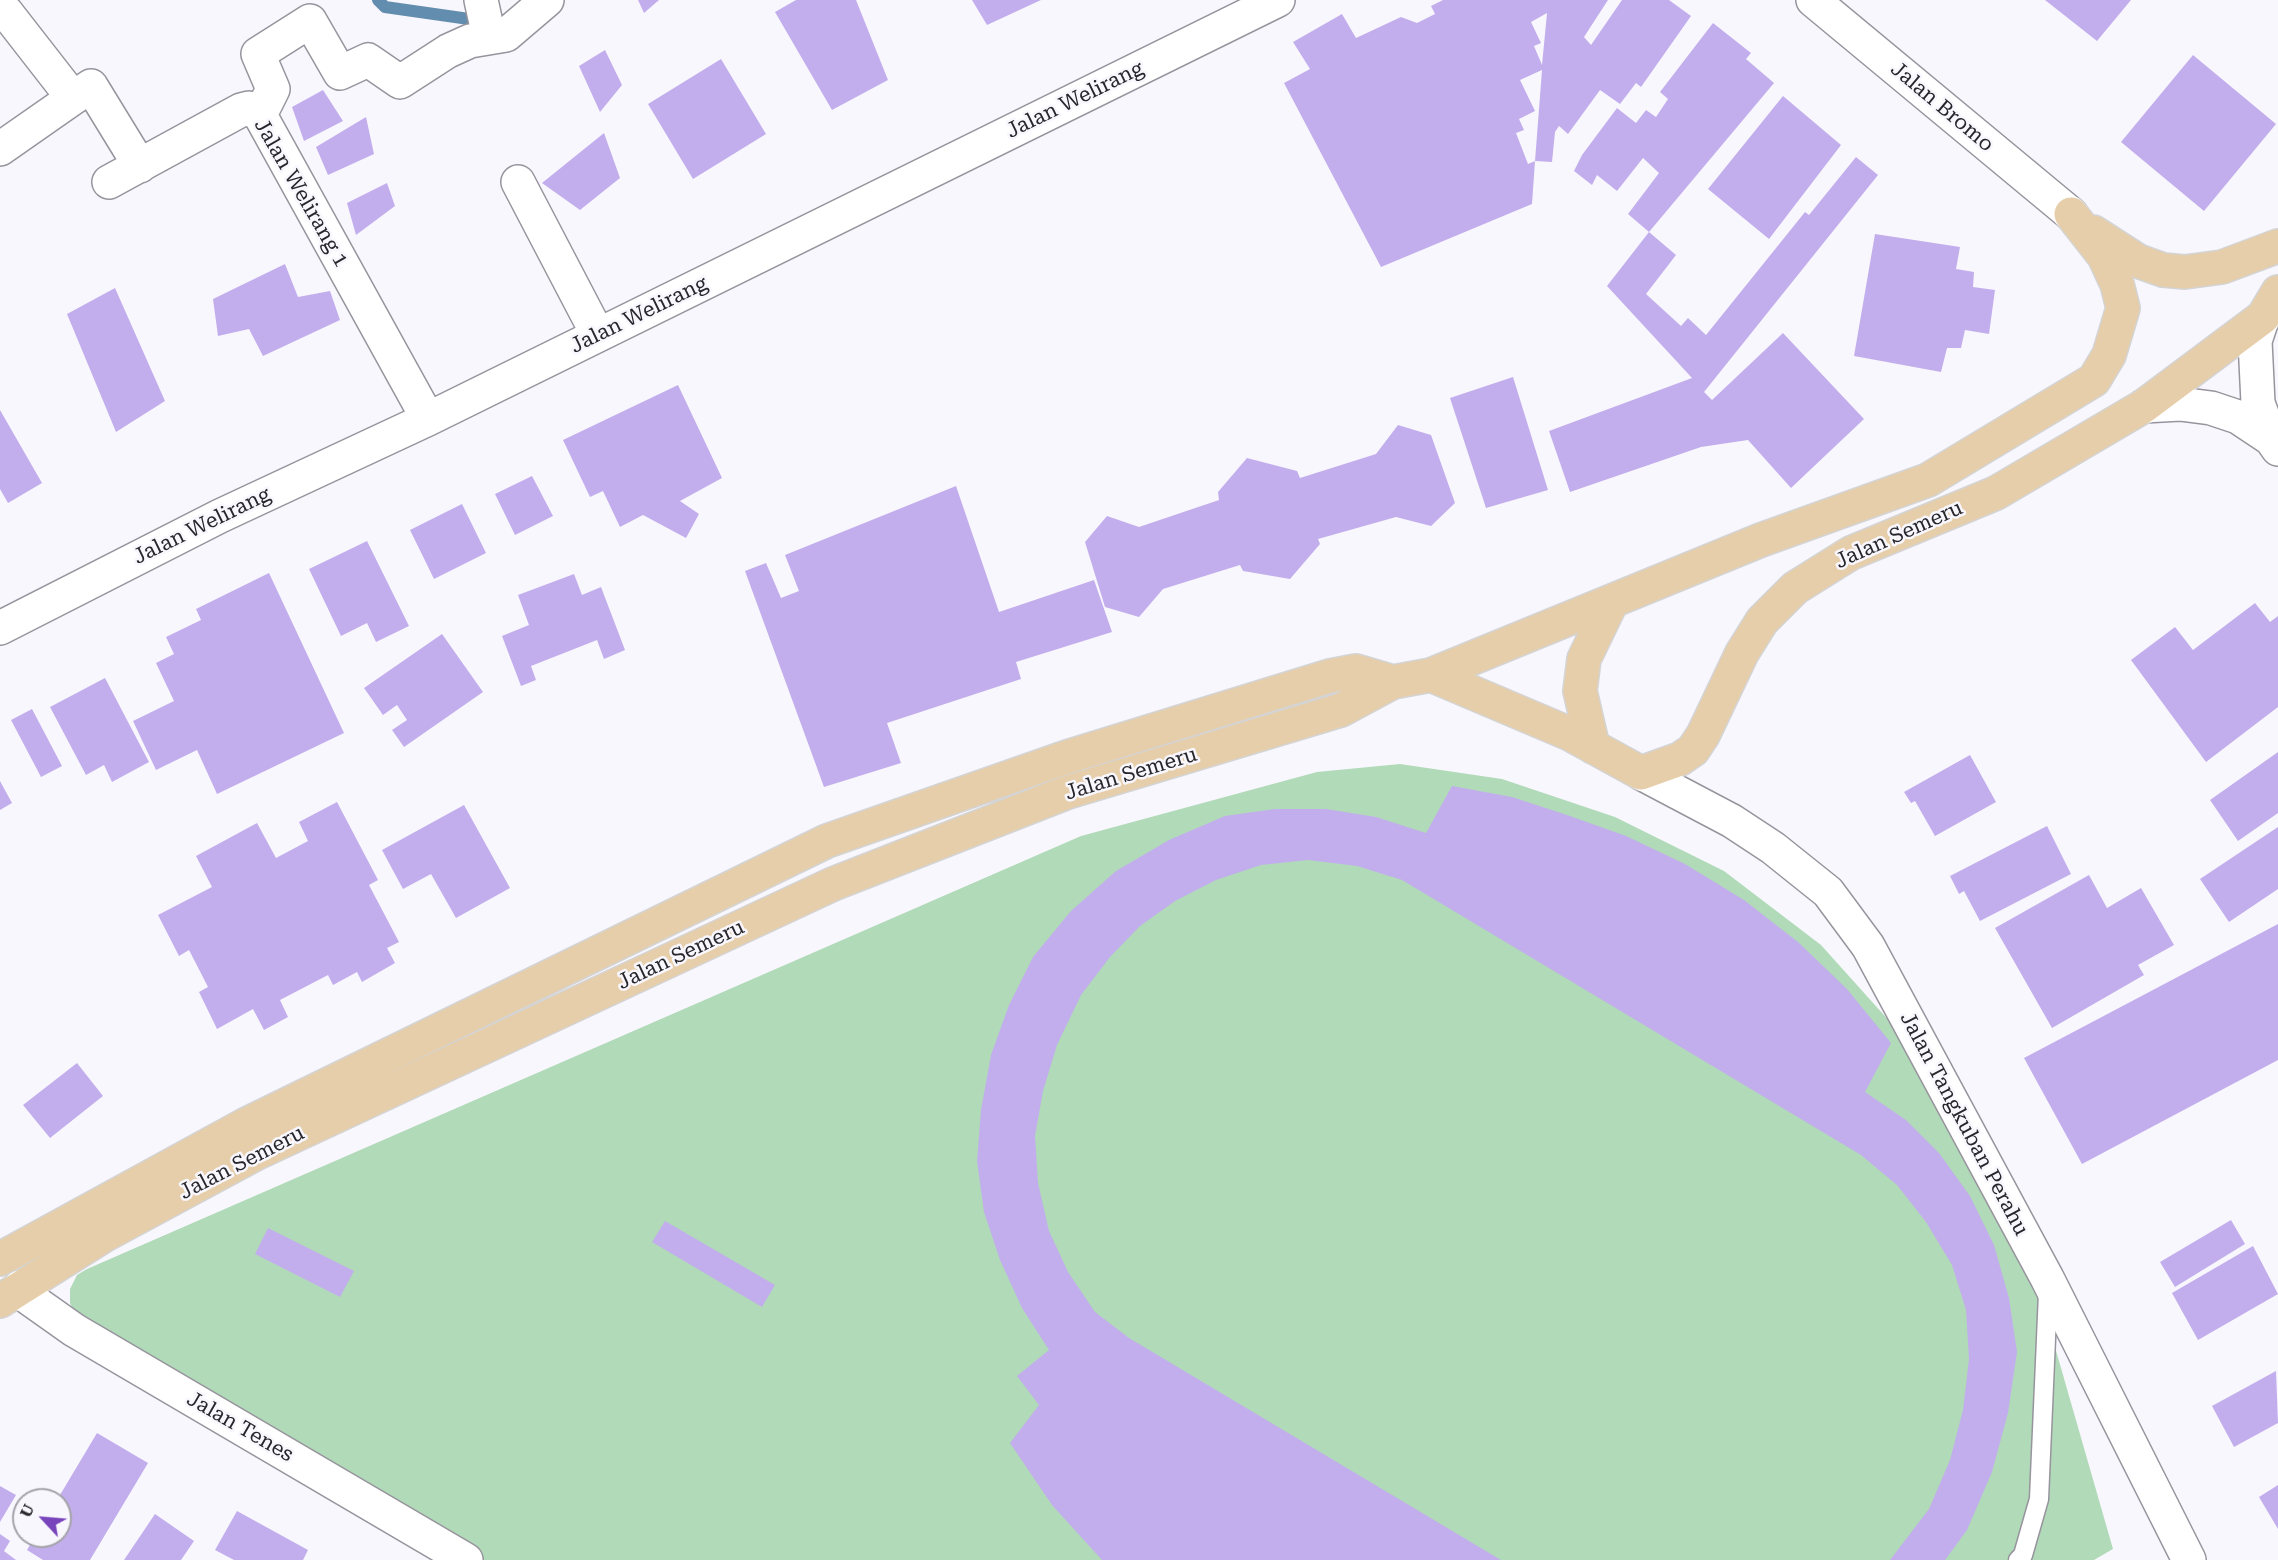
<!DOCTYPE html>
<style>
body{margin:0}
#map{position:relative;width:2278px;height:1560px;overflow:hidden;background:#f9f7fe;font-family:"Roboto Serif",serif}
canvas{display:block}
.north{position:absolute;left:12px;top:1488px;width:60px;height:60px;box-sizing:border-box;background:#f9f7fe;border:2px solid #a5a3a9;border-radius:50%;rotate:296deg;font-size:16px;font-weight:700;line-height:24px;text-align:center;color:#27262a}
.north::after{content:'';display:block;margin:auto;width:21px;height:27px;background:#7844bb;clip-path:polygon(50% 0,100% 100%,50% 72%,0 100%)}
</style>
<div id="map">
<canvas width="2278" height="1560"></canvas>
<div class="north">U</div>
</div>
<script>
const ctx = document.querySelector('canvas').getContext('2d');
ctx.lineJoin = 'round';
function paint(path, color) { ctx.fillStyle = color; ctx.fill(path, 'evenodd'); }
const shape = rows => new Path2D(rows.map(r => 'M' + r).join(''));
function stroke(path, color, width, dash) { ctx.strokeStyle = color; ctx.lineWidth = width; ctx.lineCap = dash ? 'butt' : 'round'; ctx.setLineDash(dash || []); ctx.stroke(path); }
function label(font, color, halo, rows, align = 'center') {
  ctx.font = font + ' "Roboto Serif",serif'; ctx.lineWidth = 5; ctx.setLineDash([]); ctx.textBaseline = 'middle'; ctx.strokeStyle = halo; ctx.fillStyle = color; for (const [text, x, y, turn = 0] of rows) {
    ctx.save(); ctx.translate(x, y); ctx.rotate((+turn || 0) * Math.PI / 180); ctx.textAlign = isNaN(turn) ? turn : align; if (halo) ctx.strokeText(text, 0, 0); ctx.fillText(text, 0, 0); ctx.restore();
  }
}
const green = shape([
 [1400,764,1502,779,1615,817,1724,871,1821,945,1901,1034,2036,1281,2113,1549,2094,1560,481,1560,75,1314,70,1303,70,1289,77,1275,87,1269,1081,836,1317,772]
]);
const stream = shape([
 [378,0,385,7,483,21]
]);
const building = shape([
 [638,0,659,0,644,13],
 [796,0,856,0,888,80,832,110,775,12],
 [972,0,1041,0,987,25],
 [1443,0,1608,0,1584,37,1591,45,1622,0,1669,0,1691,16,1641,87,1636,83,1620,104,1600,90,1568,134,1559,126,1555,132,1552,162,1535,161,1532,204,1381,267,1284,83,1310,69,1293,42,1342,14,1356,38,1401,17,1417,23,1435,14,1431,6],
 [1547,13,1542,65,1534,46,1541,43,1531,22],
 [1542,70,1535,161,1528,164,1516,133,1524,130,1519,119,1535,111,1520,80],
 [2045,0,2131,0,2097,41],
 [1713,23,1751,53,1746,59,1774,83,1649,232,1628,214,1659,173,1643,158,1617,191,1597,175,1592,185,1574,171,1582,155,1617,108,1636,123,1646,110,1656,117,1668,99,1660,92],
 [605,50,622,85,600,112,579,66],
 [2193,55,2276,124,2204,211,2121,142],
 [721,59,766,134,693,179,648,104],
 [323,90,343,121,304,141,292,107],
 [1783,96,1841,145,1769,239,1708,189],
 [366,117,374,154,328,175,316,147],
 [604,133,620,178,580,210,542,183],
 [1856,157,1878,175,1704,392,1712,400,1783,333,1864,419,1791,488,1748,440,1701,447,1570,492,1549,431,1692,378,1607,286,1649,232,1676,255,1646,294,1681,326,1688,318,1706,335,1805,212,1809,215],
 [387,183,395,206,356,235,347,203],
 [1875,234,1960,247,1956,269,1974,272,1973,287,1995,290,1989,334,1965,330,1961,348,1947,348,1941,372,1854,356],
 [285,264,298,297,330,291,340,320,263,356,249,329,218,336,213,299],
 [115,288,165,401,116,432,67,314],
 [1513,377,1548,490,1486,508,1450,398],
 [678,385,722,478,680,501,699,514,686,538,643,515,620,527,603,491,590,497,563,440],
 [0,410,42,483,8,503,0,489],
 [1398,425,1431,435,1455,503,1431,526,1396,517,1318,539,1320,544,1290,579,1243,571,1240,565,1163,589,1139,617,1105,607,1085,542,1107,516,1139,527,1219,500,1218,492,1247,458,1297,471,1300,478,1376,454],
 [532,476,553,516,515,535,495,494],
 [956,486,999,612,1094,580,1112,632,1016,662,1021,679,887,723,901,763,824,787,745,571,766,563,781,598,799,591,785,555],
 [462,504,486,553,434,579,410,530],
 [367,541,409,626,376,642,367,623,341,636,309,569],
 [269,573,344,733,217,794,197,750,156,770,133,721,174,701,156,663,174,654,166,637,201,620,196,609],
 [574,574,582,595,601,587,625,650,604,659,597,640,531,666,536,680,521,686,502,636,529,625,518,595],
 [2255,603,2270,622,2278,616,2278,707,2206,762,2131,660,2175,627,2193,650],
 [442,634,483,692,404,747,392,730,407,720,397,705,383,715,364,688],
 [105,678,149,762,112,782,104,765,86,775,50,707],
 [32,709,62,766,41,777,11,720],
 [2278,752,2278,813,2238,841,2210,800],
 [1970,755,1996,802,1935,836,1915,801,1911,803,1904,792],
 [0,781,12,803,0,810],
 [1452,786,1512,797,1567,815,1626,836,1685,864,1744,900,1798,942,1847,989,1891,1043,1865,1092,1906,1120,1939,1153,1970,1196,1994,1245,2009,1298,2017,1352,2008,1413,1992,1472,1967,1530,1945,1560,1890,1560,1929,1509,1950,1460,1963,1410,1969,1359,1966,1310,1952,1265,1926,1222,1897,1185,1861,1155,1402,880,1357,866,1308,860,1261,865,1216,880,1175,901,1140,926,1110,957,1081,995,1057,1045,1043,1091,1035,1136,1038,1183,1049,1231,1068,1272,1095,1312,1129,1338,1501,1560,1102,1560,1052,1505,1010,1443,1039,1405,1017,1376,1049,1350,1022,1308,1000,1260,984,1212,977,1161,981,1110,991,1055,1009,1005,1033,957,1071,911,1116,871,1169,840,1225,816,1275,809,1326,809,1376,817,1426,833],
 [337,802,378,880,369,885,399,942,387,948,395,963,362,982,357,972,333,985,328,975,280,1000,288,1017,264,1030,253,1009,217,1029,199,992,208,987,189,950,179,956,158,915,212,887,196,856,257,823,276,858,308,841,299,822],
 [464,805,510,888,456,918,431,874,403,889,382,850],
 [2047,826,2071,874,1980,921,1964,891,1959,894,1950,876],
 [2278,827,2278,889,2229,922,2200,879],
 [2089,875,2107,908,2141,888,2174,945,2138,965,2144,975,2052,1028,1995,928],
 [2278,924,2278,1060,2082,1164,2024,1058],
 [77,1063,103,1096,50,1138,23,1105],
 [2231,1220,2245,1244,2175,1287,2160,1262],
 [665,1221,775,1285,762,1307,652,1242],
 [268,1228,354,1271,340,1297,255,1254],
 [2253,1246,2278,1294,2198,1340,2172,1293],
 [2276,1371,2278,1423,2234,1447,2212,1406],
 [97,1433,148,1463,90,1560,43,1560,27,1550,35,1536,60,1536,60,1500,57,1500],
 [2278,1485,2278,1529,2259,1497],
 [0,1486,16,1495,0,1522],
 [237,1511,308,1550,303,1560,234,1560,215,1550],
 [155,1514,194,1541,181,1560,124,1560],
 [0,1534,10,1541,4,1551,16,1560,0,1560]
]);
const service = shape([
 [2018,1560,2023,1555,2039,1499,2048,1293]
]);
const minor = shape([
 [481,0,489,37],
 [6,12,73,98,91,86,140,166],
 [260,115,273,89,258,54,310,21,340,73,368,60,400,82,448,51,470,41,506,35,547,0],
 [0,149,73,98],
 [109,182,241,110,249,108,260,115,428,419],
 [518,182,598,335],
 [0,628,220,516,428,419,1278,0],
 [20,1287,26,1296,74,1330,466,1560]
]);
const tertiary = shape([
 [1813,0,2071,214],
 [2263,317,2255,341,2258,403,2271,439,2278,449],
 [2144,406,2180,404,2211,408,2238,417,2271,439],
 [1641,773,1732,821,1773,848,1828,892,1868,946,2047,1278,2189,1560]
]);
const primary = shape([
 [2093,232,2138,261,2163,270,2185,272,2222,267,2278,246],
 [1431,675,1570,734,1641,773,1680,759,1693,750,1703,735,1742,653,1762,621,1795,588,1851,553,1996,493,2144,406,2263,317,2278,292],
 [1593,747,1580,691,1584,659,1612,601],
 [0,1259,245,1125,827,841,1067,757,1330,676,1356,671,1393,682],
 [0,1301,103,1236,257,1153,833,884,1068,792,1341,710,1393,682,1431,675,1761,540,1928,480,2094,380,2109,355,2123,308,2117,284,2104,256,2071,214]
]);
const streetNames = [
 ["Jalan Welirang",1075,100,-26],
 ["Jalan Bromo",1942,107,40],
 ["Jalan Welirang 1",301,193,60],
 ["Jalan Welirang",639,315,-26],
 ["Jalan Welirang",202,526,-26],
 ["Jalan Semeru",1899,535,-24],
 ["Jalan Semeru",1131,774,-17],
 ["Jalan Semeru",681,955,-25],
 ["Jalan Tangkuban Perahu",1964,1124,62],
 ["Jalan Semeru",242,1163,-27],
 ["Jalan Tenes",240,1427,30]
];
paint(green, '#b1dab9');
stroke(stream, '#638dae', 12);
paint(building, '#c2aeec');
stroke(service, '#97949d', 21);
stroke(minor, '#97949d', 36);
stroke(tertiary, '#97949d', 36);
stroke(primary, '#d4d4d4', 36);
stroke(service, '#fff', 18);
stroke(minor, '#fff', 33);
stroke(tertiary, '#fff', 33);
stroke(primary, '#e6ceaa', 33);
label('21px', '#27262a', '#f9f7fe', streetNames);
</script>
